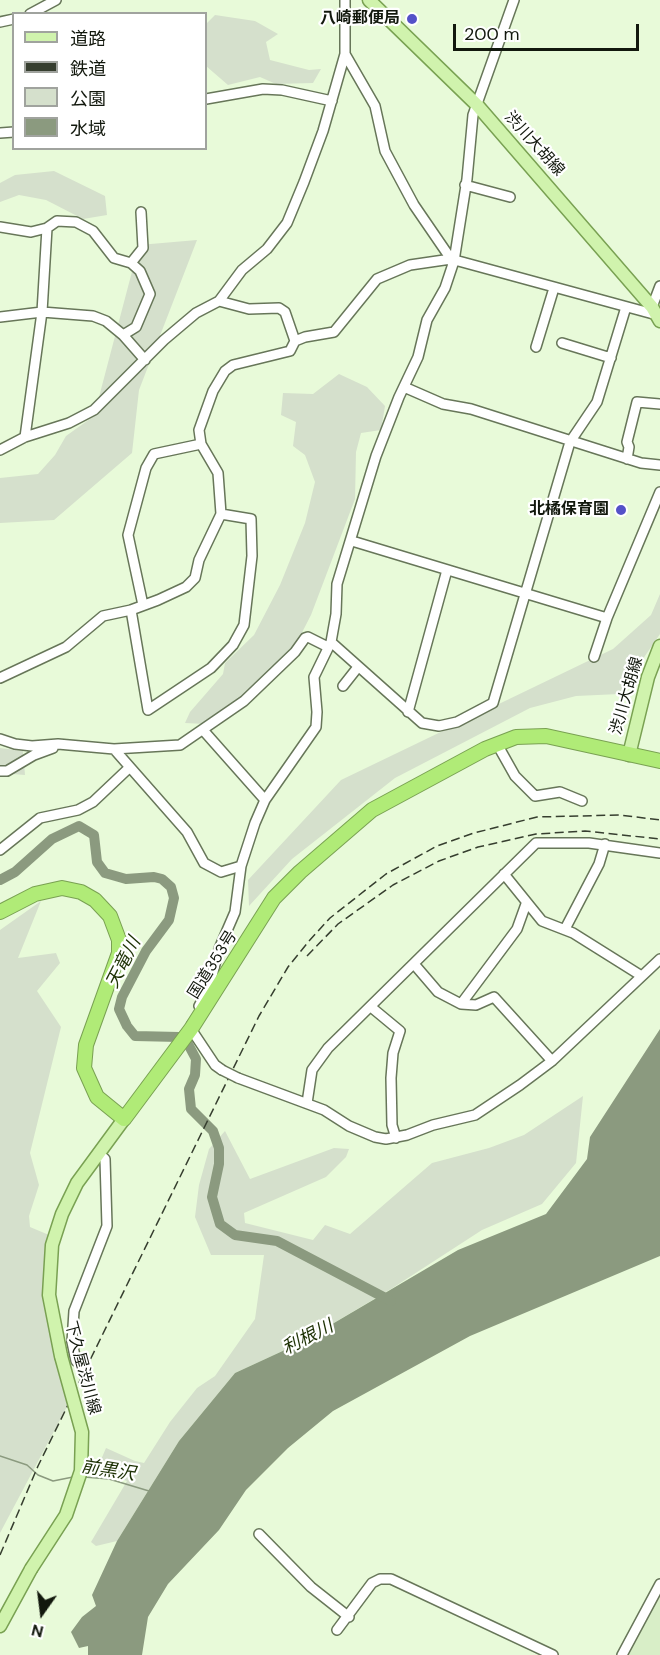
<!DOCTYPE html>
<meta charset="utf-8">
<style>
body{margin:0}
#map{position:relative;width:660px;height:1655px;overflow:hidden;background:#e8fad9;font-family:"DM Sans","Noto Sans JP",sans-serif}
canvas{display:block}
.legend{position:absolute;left:12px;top:12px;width:195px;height:138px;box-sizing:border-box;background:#fff;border:2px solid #a0a39e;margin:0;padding:8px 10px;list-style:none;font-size:18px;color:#12180d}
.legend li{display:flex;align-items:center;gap:12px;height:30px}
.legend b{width:30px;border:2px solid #a0a39e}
.north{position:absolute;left:12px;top:1583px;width:60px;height:60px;-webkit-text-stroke:4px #fff;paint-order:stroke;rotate:194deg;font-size:16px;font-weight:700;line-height:24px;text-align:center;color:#12180d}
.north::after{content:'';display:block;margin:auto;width:21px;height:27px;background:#12180d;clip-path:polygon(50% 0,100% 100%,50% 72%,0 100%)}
.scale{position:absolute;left:453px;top:24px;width:186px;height:27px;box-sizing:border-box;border:3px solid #12180d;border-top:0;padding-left:8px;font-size:18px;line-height:21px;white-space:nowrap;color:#12180d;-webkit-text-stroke:4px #fff;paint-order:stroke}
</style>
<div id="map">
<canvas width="660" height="1655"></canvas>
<ul class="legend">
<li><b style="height:8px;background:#d0f3ad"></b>道路</li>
<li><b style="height:8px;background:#363e2f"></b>鉄道</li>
<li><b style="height:16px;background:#d5e0cc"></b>公園</li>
<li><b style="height:16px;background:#8b9a7f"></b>水域</li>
</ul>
<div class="north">N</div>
<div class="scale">200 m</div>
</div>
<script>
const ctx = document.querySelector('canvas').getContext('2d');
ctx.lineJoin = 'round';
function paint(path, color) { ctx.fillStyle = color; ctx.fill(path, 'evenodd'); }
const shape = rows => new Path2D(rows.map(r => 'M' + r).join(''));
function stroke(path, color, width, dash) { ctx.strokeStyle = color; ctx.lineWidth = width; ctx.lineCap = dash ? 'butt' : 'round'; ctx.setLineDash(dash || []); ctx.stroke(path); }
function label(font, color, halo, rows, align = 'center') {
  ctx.font = font + ' "DM Sans","Noto Sans JP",sans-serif'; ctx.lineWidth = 4.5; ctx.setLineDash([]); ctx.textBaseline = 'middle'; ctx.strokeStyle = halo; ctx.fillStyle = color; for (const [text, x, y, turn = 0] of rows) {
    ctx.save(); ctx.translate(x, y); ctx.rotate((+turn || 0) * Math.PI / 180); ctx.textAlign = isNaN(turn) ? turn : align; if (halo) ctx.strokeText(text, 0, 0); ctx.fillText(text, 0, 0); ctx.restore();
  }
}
const built = shape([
 [657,1595,660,1597,660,1655,624,1655]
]);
const green = shape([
 [215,15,255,21,278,34,266,42,270,60,309,70,321,69,313,83,276,84,260,77,228,85,206,66,206,24],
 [54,171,105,196,107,215,83,219,46,200,19,195,0,202,0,183,15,175],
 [197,240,139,390,132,453,54,520,0,523,0,478,38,474,55,455,66,436,94,416,139,245],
 [339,374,367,387,385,406,381,430,361,433,356,452,355,499,311,615,292,652,245,697,205,724,185,723,190,712,223,674,225,663,254,635,280,585,305,523,315,482,305,455,293,446,296,422,281,415,283,393,313,394],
 [660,594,660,634,619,694,576,696,530,708,395,778,292,859,249,906,248,880,341,780,613,649,651,615],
 [0,748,23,751,25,775,0,773],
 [41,901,18,958,56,953,60,963,37,991,61,1027,30,1153,39,1185,29,1216,30,1227,49,1235,44,1263,44,1299,70,1401,0,1533,0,930],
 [583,1096,576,1163,542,1204,482,1230,391,1289,300,1343,235,1373,179,1441,117,1541,96,1546,91,1542,127,1481,97,1469,106,1448,135,1461,144,1463,170,1422,197,1388,215,1376,255,1319,264,1255,211,1255,195,1217,199,1185,209,1149,225,1131,250,1179,334,1148,349,1149,346,1157,326,1177,244,1213,245,1223,313,1240,325,1225,350,1234,432,1163,489,1148,524,1135]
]);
const water = shape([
 [660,1029,660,1256,470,1336,333,1411,288,1448,246,1490,219,1530,168,1584,148,1617,142,1655,88,1655,88,1646,79,1648,71,1632,82,1617,96,1606,92,1595,117,1541,179,1441,235,1373,300,1343,458,1250,546,1214,587,1159,590,1137]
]);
const stream = shape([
 [0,1456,27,1465,38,1475,53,1481,73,1477],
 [84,1477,109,1479,149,1491]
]);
const river = shape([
 [0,880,15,872,52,839,79,826,94,835,97,862,105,873,126,879,154,877,162,879,171,887,174,898,169,920,146,951,122,997,119,1009,127,1026,135,1036,179,1037,187,1042,196,1059,195,1075,189,1089,191,1109,213,1131,219,1148,219,1164,212,1197,220,1224,235,1235,277,1241,391,1301]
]);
const minor = shape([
 [345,0,345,54,375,106,385,151,414,205,451,259],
 [30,14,56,0],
 [0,22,14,19],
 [206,99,263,89,282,90,332,101],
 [0,133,14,132],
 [465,185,510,197],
 [0,227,31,232,47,228,57,221,76,222,93,231,114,258,131,263,140,271,150,294,136,327,123,335],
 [131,263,143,248,141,212],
 [219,301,249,309,279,308,285,312,295,341],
 [652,307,660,286],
 [0,317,42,312,93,316,106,321,123,335,145,360],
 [562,343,611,358],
 [536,347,554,288],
 [404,387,443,404,471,409,641,463,660,465],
 [25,437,42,312,47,228],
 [0,450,25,437,69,423,94,410,164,340,196,313,219,301,242,270,267,249,287,223,304,182,323,131,345,54],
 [627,459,629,447,627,442,637,402,660,404],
 [352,541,607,618],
 [143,605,128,535,146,468,154,454,201,444],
 [131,610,148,710,211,668,233,645,244,625,252,556,251,519,221,514],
 [331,642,422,723,439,726,457,722,493,703,570,442,597,402,626,307],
 [594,657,607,618,660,492],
 [0,678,66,647,103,616,131,610,158,600,186,587,195,578,199,560,221,514,218,473,201,444,199,430,213,391,225,371,233,365,290,351,295,341,305,337,334,332,377,279,410,265,451,259,657,315],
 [343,686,358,667],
 [408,712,447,570],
 [203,730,265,800],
 [0,739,15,744,32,746,58,744,114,749,180,745,244,701,295,652,305,638,308,637,328,647],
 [497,744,515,776,535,796,560,792,582,801],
 [114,749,187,832,204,863,221,872,241,866],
 [0,771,7,771,34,755,53,748],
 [0,850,40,818,78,810,93,802,130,767],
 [504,874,542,921,573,933,640,975],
 [565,929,599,864,605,844],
 [414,964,438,992,461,1004,476,1005,494,997,552,1061],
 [461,1004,517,929,526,904],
 [199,1006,209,987,219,949,235,912,241,866,255,823,265,800,316,727,317,712,314,677,331,642,336,614,337,584,376,456,399,397,418,357,427,320,445,288,454,261,467,179,473,115,514,0],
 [371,1007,400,1031,393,1053,391,1078,392,1125,396,1138],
 [192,1024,191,1029,215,1065,222,1070],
 [238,1078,324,1110,349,1126,375,1137,386,1139,407,1135,433,1125,475,1115,520,1085,552,1061,660,959],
 [307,1103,312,1070,328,1048,536,843,589,843,660,853],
 [76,1361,72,1342,74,1311,107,1226,105,1159,98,1153],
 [259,1534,311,1587,349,1617],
 [337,1630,372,1583,380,1579,391,1579,553,1655],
 [622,1655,660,1584]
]);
const major = shape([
 [369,0,477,105,652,307,660,321],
 [629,755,648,677,660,646],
 [61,1356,49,1295,52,1245,62,1214,77,1183,124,1119],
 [0,1626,31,1569]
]);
const highway = shape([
 [0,912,35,894,62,888,81,892,95,900,110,916,119,940,119,953,86,1045,84,1068,97,1097,124,1119,191,1029,274,898,300,872,372,810,485,749,516,737,546,736,660,761]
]);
const rail = shape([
 [307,956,338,924,393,885,439,861,478,847,536,834,585,831,660,839],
 [0,1555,38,1466,259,1016,288,967,309,941,330,918,386,874,437,846,474,833,537,817,620,815,660,820]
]);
const minorBridge = shape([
 [222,1070,238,1078]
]);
const majorBridge = shape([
 [31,1569,66,1515,81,1471,82,1432,61,1356]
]);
const markers = [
 [412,19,6,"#5451c8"],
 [621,510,6,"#5451c8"]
];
const poiNames = [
 ["八崎郵便局",400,19],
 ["北橘保育園",609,510]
];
const streetNames = [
 ["渋川大胡線",534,144,48],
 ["渋川大胡線",627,696,-74],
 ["国道353号",213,965,-58],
 ["下久屋渋川線",82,1368,75]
];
const waterNames = [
 ["天竜川",124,963,-63],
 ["利根川",308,1338,-27],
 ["前黒沢",108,1471,9]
];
paint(built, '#d8eec7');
paint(green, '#d5e0cc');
paint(water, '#8b9a7f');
stroke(stream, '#8b9a7f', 1.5);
stroke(river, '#8b9a7f', 10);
stroke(minor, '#677659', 12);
stroke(major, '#79a152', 15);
stroke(highway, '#79a152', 16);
stroke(minor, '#fff', 9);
stroke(major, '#d0f3ad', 12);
stroke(highway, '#b0eb77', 14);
stroke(rail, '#363e2f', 1.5, [9, 4.5]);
stroke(minorBridge, '#677659', 12, []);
stroke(majorBridge, '#79a152', 15, []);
stroke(minorBridge, '#fff', 9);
stroke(majorBridge, '#d0f3ad', 12);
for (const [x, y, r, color] of markers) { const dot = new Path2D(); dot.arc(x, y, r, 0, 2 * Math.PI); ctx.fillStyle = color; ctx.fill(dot); stroke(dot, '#fff', 2); }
label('bold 16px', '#12180d', '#fff', poiNames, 'right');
label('16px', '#12180d', '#fff', streetNames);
label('italic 18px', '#1d3104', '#fff', waterNames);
</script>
